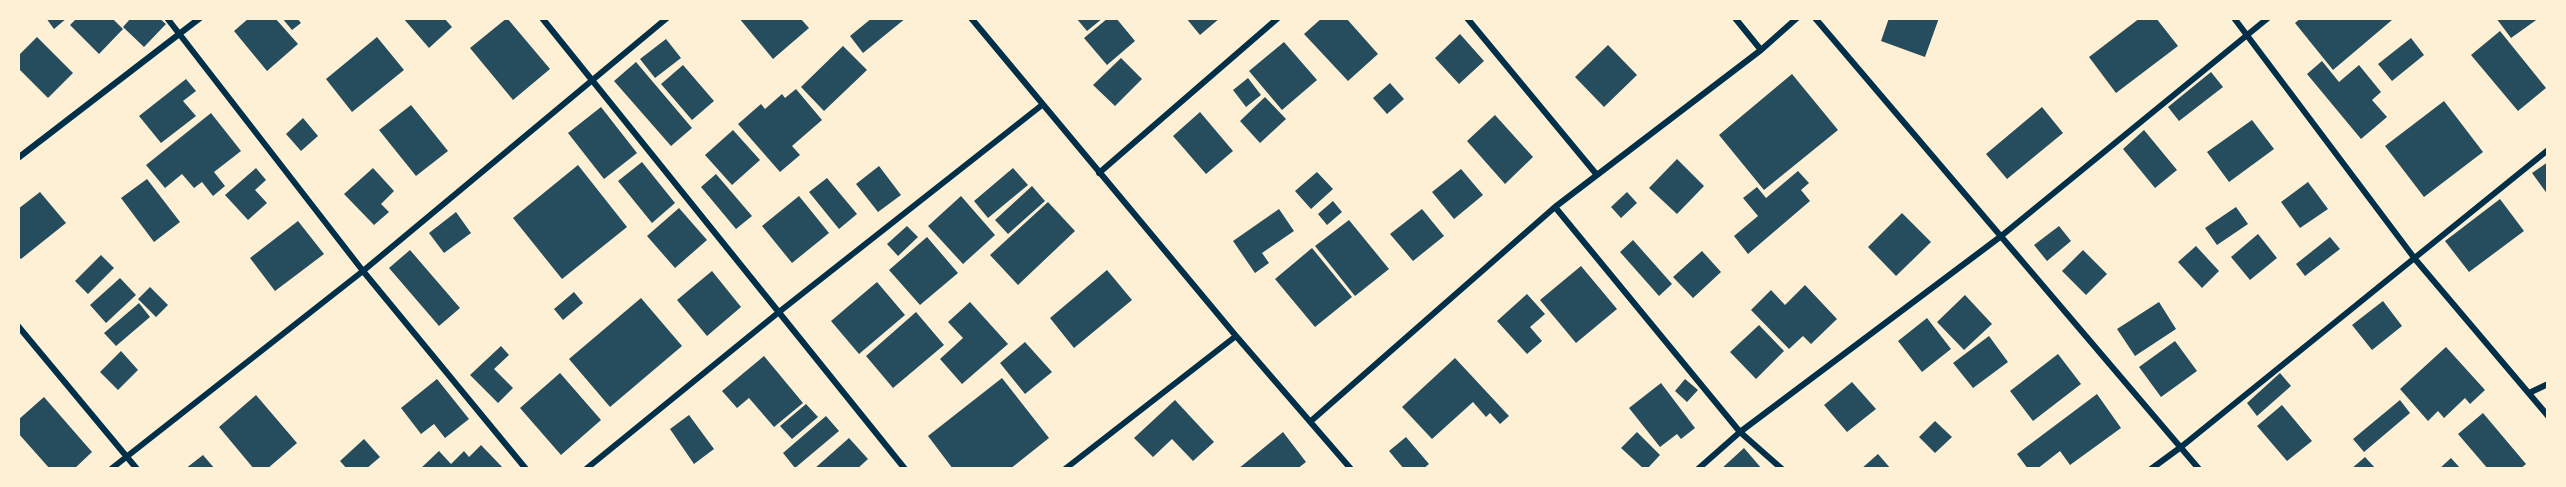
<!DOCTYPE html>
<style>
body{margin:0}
#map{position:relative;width:2566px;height:487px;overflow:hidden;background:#fdf0d5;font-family:"Titillium Web",sans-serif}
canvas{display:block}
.frame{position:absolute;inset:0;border:20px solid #fdf0d5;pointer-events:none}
</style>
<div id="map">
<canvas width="2566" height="487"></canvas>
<div class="frame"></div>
</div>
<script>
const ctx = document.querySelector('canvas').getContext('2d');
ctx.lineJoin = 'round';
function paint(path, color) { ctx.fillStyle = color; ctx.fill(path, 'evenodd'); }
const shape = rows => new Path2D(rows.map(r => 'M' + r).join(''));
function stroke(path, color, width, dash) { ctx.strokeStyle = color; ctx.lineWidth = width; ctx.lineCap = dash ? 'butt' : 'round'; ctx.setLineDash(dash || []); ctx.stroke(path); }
const building = shape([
 [46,18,67,18,54,29],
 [77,18,112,18,123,29,99,54,70,25],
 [131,18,159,18,166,24,144,47,123,27],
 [249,18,275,18,298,44,267,71,234,31],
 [282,18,297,18,301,23,292,30],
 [403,18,444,18,452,27,429,48],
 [507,18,550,69,513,100,470,48],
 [739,18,800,18,809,28,773,59],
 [872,18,906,18,863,53,850,36],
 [1076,18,1103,18,1087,31],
 [1108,18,1116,18,1135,41,1107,65,1084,38],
 [1186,18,1220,18,1200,35],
 [1322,18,1346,18,1378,54,1348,81,1304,34],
 [1889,18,1939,18,1925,57,1881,41],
 [2140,18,2156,18,2178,46,2116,93,2089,57],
 [2301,18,2390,18,2392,20,2333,70,2295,23],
 [2496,18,2539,18,2511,38],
 [2500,31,2546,88,2518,111,2471,55],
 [1460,34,1484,61,1459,84,1435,58],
 [37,37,73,73,48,98,18,68,18,56],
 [377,37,404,70,352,112,326,79],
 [2411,38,2424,55,2392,81,2378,64],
 [666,39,681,58,655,78,640,59],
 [1284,42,1317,80,1282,110,1249,71],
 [1608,45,1637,75,1604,107,1575,77],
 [843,46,867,70,824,111,801,87],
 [1121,58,1142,79,1115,106,1093,85],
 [2322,61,2339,82,2359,65,2381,92,2372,100,2387,117,2361,139,2307,74],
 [636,62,692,128,671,146,614,81],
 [683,65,714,101,692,120,661,84],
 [2211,72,2223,87,2179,121,2168,107],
 [1792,74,1838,130,1764,190,1719,135],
 [1248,78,1261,95,1246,107,1233,90],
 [186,79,196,91,183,101,196,116,161,143,139,116],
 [1390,83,1404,99,1387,114,1373,98],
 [796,89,822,120,792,146,800,155,780,172,738,124,761,104,765,109,782,94,785,98],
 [1265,97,1286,119,1260,143,1240,121],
 [2444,101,2483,152,2424,197,2385,146],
 [411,105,448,151,416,176,379,130],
 [601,107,637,153,604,179,568,133],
 [2042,107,2063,133,2007,179,1986,154],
 [1200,112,1233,151,1206,174,1173,136],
 [211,113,241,151,214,172,225,186,213,196,202,182,194,188,182,174,165,188,146,165],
 [1495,115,1533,157,1505,184,1467,141],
 [303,118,318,136,301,151,286,134],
 [2252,120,2274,149,2229,182,2207,152],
 [733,130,760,160,732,185,705,155],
 [2144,130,2177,170,2155,188,2123,149],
 [1677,159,1704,186,1677,214,1649,188],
 [642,162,675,203,652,223,618,181],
 [2548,162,2548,195,2532,173],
 [578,165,627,227,562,279,513,218],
 [879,166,901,195,878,212,856,184],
 [256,168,266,180,255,190,267,203,248,220,225,195],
 [373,168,394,191,381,204,389,212,374,225,344,194],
 [1013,168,1028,185,988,218,974,201],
 [1461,169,1483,195,1454,219,1432,192],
 [1798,171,1809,183,1801,190,1810,201,1748,254,1734,236,1758,216,1743,198,1757,187,1766,198],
 [1317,172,1333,189,1311,209,1295,191],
 [716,174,752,216,736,229,701,187],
 [827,178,857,214,839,229,809,192],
 [147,179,180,222,154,242,121,198],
 [2308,182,2328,209,2300,228,2281,202],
 [1032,186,1045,201,1008,234,995,220],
 [40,192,66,223,21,259,18,256,18,209],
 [1627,192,1637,203,1621,218,1611,207],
 [799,196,829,233,792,263,762,226],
 [961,196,995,235,963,264,928,226],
 [2500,199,2524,231,2469,272,2445,241],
 [1333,201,1342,212,1327,225,1318,214],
 [1048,202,1075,231,1018,285,990,255],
 [2236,207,2248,224,2217,245,2205,228],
 [679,208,707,240,675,268,647,236],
 [1279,209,1294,231,1262,253,1269,263,1255,273,1233,241],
 [1422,209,1444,236,1413,261,1390,234],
 [456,212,471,233,444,253,429,233],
 [1902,213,1931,242,1896,276,1868,247],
 [1349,220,1389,269,1355,296,1315,246],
 [298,221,324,254,275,291,250,258],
 [907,226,918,237,898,256,887,244],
 [2059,226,2071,241,2047,261,2034,245],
 [2258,234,2277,258,2250,280,2231,257],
 [927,237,958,273,920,305,889,270],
 [2330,237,2340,249,2305,276,2296,264],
 [1633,240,1672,284,1659,296,1620,252],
 [2196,246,2219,271,2202,288,2178,262],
 [1312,248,1352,297,1315,327,1275,279],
 [410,250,460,308,439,326,389,268],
 [2083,250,2107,274,2086,295,2062,271],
 [1702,251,1721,272,1693,298,1673,277],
 [101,255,114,268,88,294,75,281],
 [1581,266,1617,309,1576,343,1540,300],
 [1107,270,1132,300,1074,348,1050,318],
 [712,271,741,307,707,336,677,300],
 [120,278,136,295,106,323,90,305],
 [877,282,905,315,859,354,831,321],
 [1805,285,1837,319,1811,344,1803,336,1789,349,1751,310,1771,290,1785,305],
 [150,287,168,305,156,317,138,299],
 [574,292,583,303,563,320,554,309],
 [1527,294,1545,314,1530,327,1542,341,1527,354,1497,321],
 [1965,295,1992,324,1964,350,1937,322],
 [641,298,682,346,610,407,569,359],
 [2383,301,2402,326,2372,350,2352,325],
 [970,302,1008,344,962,384,940,359,963,338,948,322],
 [2159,302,2176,329,2135,356,2117,329],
 [139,303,150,317,116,346,104,333],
 [916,312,944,345,893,388,866,356],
 [1927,318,1951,349,1922,372,1898,341],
 [1759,325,1784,351,1756,379,1730,352],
 [1989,336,2008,362,1973,388,1953,363],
 [2175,341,2197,371,2161,397,2139,367],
 [1025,342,1052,372,1025,394,1000,363],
 [501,346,509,355,494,369,513,388,498,403,470,375],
 [2446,347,2485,390,2470,404,2465,398,2444,418,2438,411,2428,421,2400,389],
 [121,351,138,370,118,390,100,372],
 [2058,354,2081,384,2033,421,2010,391],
 [764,356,803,403,774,427,749,398,737,408,722,391],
 [1455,358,1509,416,1500,424,1490,413,1486,417,1473,402,1432,439,1402,407],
 [560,373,601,420,561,455,520,408],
 [2280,373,2291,386,2257,416,2247,403],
 [1002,378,1049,438,1010,469,953,469,928,436],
 [437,379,469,419,445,438,434,424,421,434,401,408],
 [1685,379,1698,390,1687,402,1675,391],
 [1852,382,1876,409,1847,432,1824,405],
 [1661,383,1695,428,1681,439,1677,434,1660,447,1629,408],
 [2097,394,2121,428,2070,465,2060,451,2037,469,2028,469,2017,454],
 [256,395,297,443,267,469,254,469,219,427],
 [44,397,92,452,74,469,50,469,18,433,18,420],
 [1175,400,1214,442,1193,461,1172,439,1153,457,1134,438],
 [2400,400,2410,413,2364,452,2353,439],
 [806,404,818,417,792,439,780,426],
 [2282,405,2312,441,2287,461,2257,426],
 [2483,413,2526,464,2520,469,2488,469,2458,434],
 [689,415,714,449,694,464,670,429],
 [826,416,839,431,795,468,783,453],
 [1935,421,1952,437,1935,453,1919,437],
 [1283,432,1306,462,1297,469,1238,469],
 [1637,432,1660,455,1647,469,1644,469,1621,448],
 [1406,437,1429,464,1423,469,1404,469,1389,451],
 [849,438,868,459,857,469,814,469],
 [364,439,380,457,366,469,347,469,340,461],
 [481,445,504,469,420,469,439,451,451,464,464,451,469,457],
 [1744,448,1762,469,1721,469],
 [1878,454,1891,469,1861,469],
 [203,455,215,469,185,469],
 [2365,457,2376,469,2351,469],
 [2451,458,2461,469,2439,469]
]);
const minor = shape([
 [167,18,363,271,526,469],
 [542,18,905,469],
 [971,18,1236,336,1351,469],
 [1467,18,1597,175],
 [1735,18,1761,50],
 [1815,18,2199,469],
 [2234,18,2415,259,2548,416],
 [18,158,200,18],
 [1099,173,1278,18],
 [1555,207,1740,432,1782,469],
 [18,326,137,469],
 [2529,393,2548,384],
 [1311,421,1555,207,1761,50,1797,18],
 [111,469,363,271,667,18],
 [586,469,779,312,1042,105],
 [1065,469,1236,336],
 [1698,469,1740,432,2000,237,2268,18],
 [2151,469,2181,447,2548,150]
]);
paint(building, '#264d5e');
stroke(minor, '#003049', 6);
</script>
